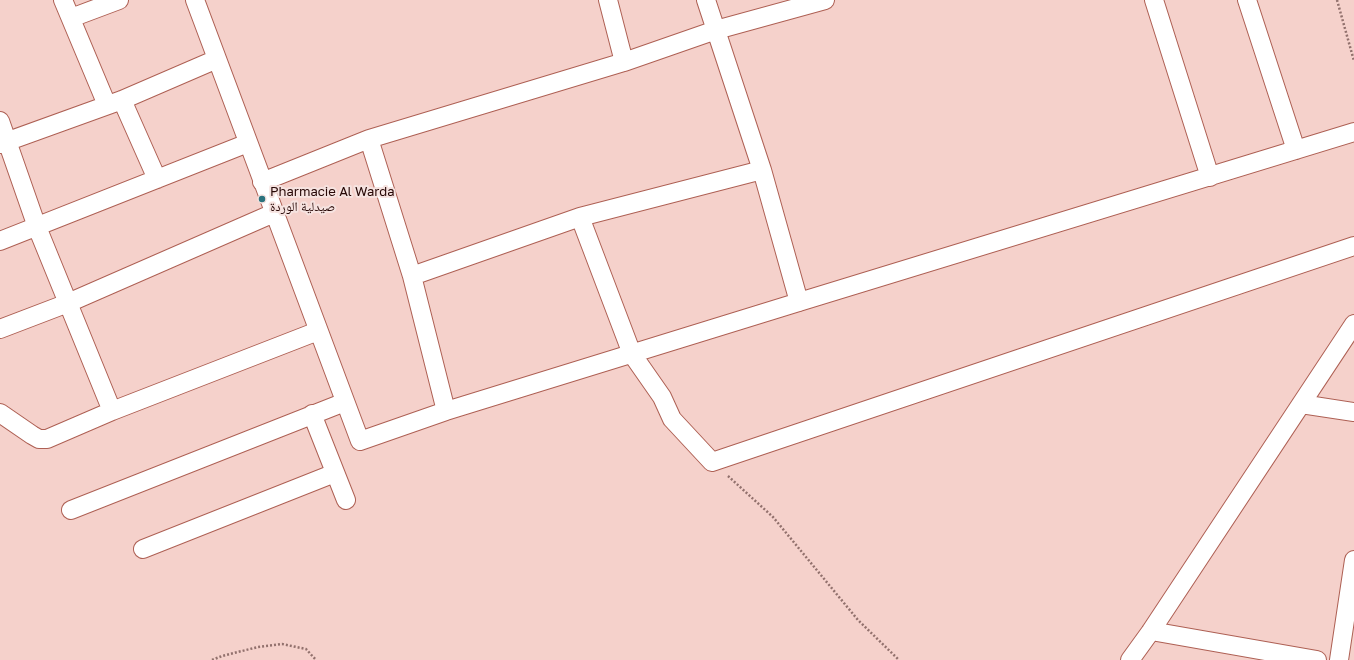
<!DOCTYPE html>
<meta charset="utf-8">
<style>
body{margin:0}
canvas{display:block;background:#f5d1cb}
</style>
<canvas width="1354" height="660"></canvas>
<script>
const ctx = document.querySelector('canvas').getContext('2d');
ctx.lineJoin = 'round';
const shape = rows => new Path2D(rows.map(r => 'M' + r).join(''));
function stroke(path, color, width, dash) { ctx.strokeStyle = color; ctx.lineWidth = width; ctx.lineCap = dash ? 'butt' : 'round'; ctx.setLineDash(dash || []); ctx.stroke(path); }
function label(font, color, halo, rows, align = 'center') {
  ctx.font = font + ' "Golos Text","Noto Naskh Arabic",sans-serif'; ctx.lineWidth = 4; ctx.setLineDash([]); ctx.textBaseline = 'middle'; ctx.strokeStyle = halo; ctx.fillStyle = color; for (const [text, x, y, turn = 0] of rows) {
    ctx.save(); ctx.translate(x, y); ctx.rotate((+turn || 0) * Math.PI / 180); ctx.textAlign = isNaN(turn) ? turn : align; if (halo) ctx.strokeText(text, 0, 0); ctx.fillText(text, 0, 0); ctx.restore();
  }
}
const path = shape([
 [1337,0,1354,61],
 [728,476,773,517,858,620,899,660],
 [212,660,222,656,258,647,282,644,306,649,316,660]
]);
const minor = shape([
 [63,0,107,105],
 [195,0,360,441,446,411,799,302,1354,132],
 [608,0,624,62],
 [706,0,762,170,799,302],
 [1154,0,1210,177],
 [1247,0,1296,150],
 [71,18,119,0],
 [122,100,157,179],
 [0,121,37,227,112,411],
 [369,139,412,276,446,411],
 [0,144,122,100,217,59],
 [262,182,369,139,624,62,716,30,825,0],
 [580,217,632,354,662,397,672,419,712,462,1354,246],
 [0,241,248,143],
 [412,276,580,217,762,170],
 [0,329,68,303,274,213],
 [1301,404,1354,412],
 [0,413,32,435,39,439,47,439,112,411,318,331],
 [312,414,346,500],
 [71,510,345,402],
 [143,549,335,473],
 [1151,631,1317,660],
 [1130,660,1151,631,1354,324],
 [1339,660,1354,560]
]);
const markers = [
 [262,199,4,"#2b737e"]
];
const poiNames = [
 ["Pharmacie Al Warda",270,192],
 ["صيدلية الوردة",270,207]
];
stroke(minor, '#ae6054', 20);
stroke(path, '#92716d', 2.5, [2, 2]);
stroke(minor, '#fff', 18);
for (const [x, y, r, color] of markers) { const dot = new Path2D(); dot.arc(x, y, r, 0, 2 * Math.PI); ctx.fillStyle = color; ctx.fill(dot); stroke(dot, '#f6e3e0', 1.5); }
label('13px', '#270806', '#f6e3e0', poiNames, 'left');
</script>
